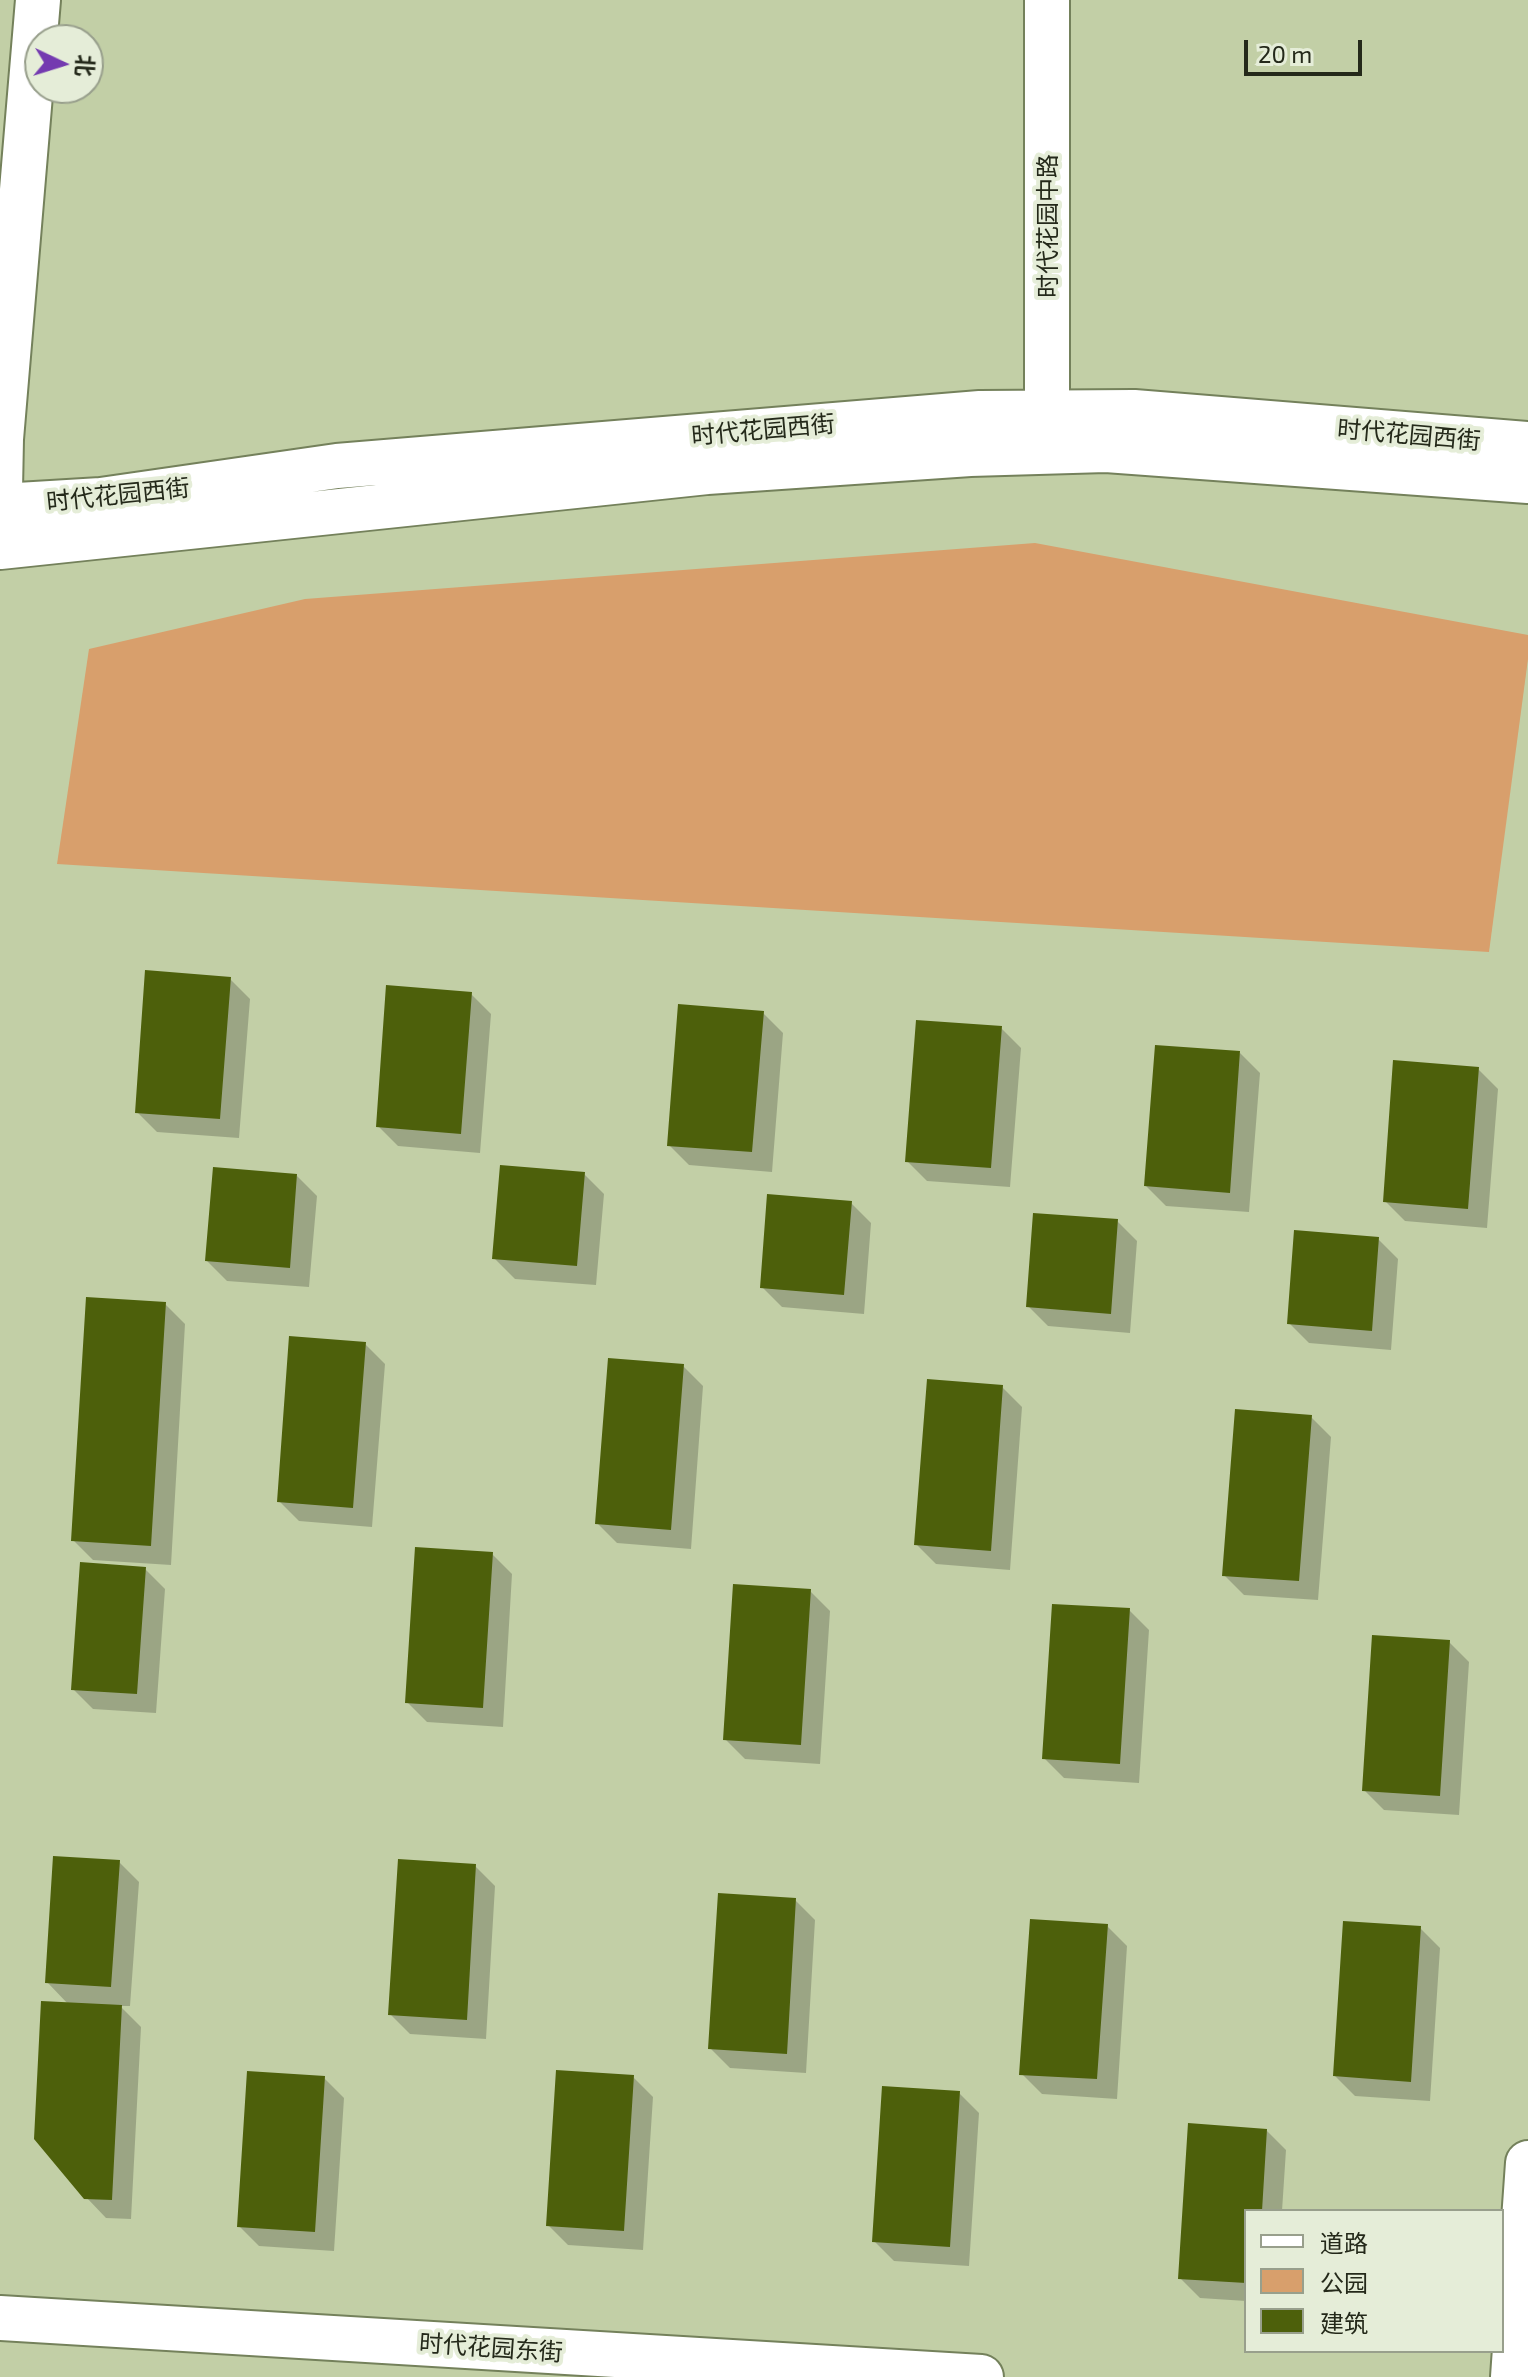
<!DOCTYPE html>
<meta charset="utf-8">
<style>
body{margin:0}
#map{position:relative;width:1528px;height:2377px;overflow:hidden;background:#c2cfa6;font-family:"Exo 2","Noto Sans SC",sans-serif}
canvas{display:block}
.legend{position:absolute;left:1244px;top:2209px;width:260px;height:144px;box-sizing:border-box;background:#e5edd8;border:2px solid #989f8c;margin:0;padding:10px 14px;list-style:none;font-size:24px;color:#24291a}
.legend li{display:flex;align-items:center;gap:16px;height:40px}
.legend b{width:40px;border:2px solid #989f8c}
.north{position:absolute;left:24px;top:24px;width:80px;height:80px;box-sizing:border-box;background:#e5edd8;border:2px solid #989f8c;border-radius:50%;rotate:94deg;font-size:22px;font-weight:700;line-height:32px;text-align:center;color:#24291a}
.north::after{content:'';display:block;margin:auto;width:28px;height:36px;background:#743ab0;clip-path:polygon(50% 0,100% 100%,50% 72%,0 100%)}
.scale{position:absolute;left:1244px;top:40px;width:118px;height:36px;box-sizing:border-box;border:4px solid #24291a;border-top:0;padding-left:10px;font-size:24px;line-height:28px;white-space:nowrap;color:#24291a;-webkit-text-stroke:6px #e5edd8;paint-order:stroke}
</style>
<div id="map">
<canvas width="1528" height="2377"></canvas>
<ul class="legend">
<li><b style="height:10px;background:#fff"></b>道路</li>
<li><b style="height:22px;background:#d89f6c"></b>公园</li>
<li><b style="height:22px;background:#4d600b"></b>建筑</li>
</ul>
<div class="north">北</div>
<div class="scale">20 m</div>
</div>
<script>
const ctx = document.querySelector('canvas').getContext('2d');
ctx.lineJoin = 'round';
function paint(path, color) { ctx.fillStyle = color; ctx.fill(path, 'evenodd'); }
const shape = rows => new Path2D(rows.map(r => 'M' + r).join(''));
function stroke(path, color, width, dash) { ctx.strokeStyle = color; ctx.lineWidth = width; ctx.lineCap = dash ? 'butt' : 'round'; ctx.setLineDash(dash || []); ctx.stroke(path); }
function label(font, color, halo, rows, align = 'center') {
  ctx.font = font + ' "Exo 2","Noto Sans SC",sans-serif'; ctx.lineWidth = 8; ctx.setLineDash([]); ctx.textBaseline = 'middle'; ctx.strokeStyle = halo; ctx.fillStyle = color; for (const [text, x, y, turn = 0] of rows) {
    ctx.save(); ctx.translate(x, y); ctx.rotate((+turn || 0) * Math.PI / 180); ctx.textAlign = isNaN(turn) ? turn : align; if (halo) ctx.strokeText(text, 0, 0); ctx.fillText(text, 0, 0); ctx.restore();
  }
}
const green = shape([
 [1035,543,1528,635,1528,659,1489,952,57,864,89,649,305,599]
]);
const shadow = shape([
 [230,979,250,999,239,1138,157,1132,137,1112],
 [471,994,491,1014,480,1153,398,1146,378,1126],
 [763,1013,783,1033,772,1172,689,1165,669,1145],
 [1001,1028,1021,1048,1010,1187,927,1181,907,1161],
 [1240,1053,1260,1073,1249,1212,1166,1206,1146,1186],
 [1478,1069,1498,1089,1487,1228,1405,1221,1385,1201],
 [584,1174,604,1194,596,1285,515,1279,495,1259],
 [297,1176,317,1196,309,1287,227,1281,207,1261],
 [851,1203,871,1223,864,1314,782,1307,762,1287],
 [1117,1221,1137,1241,1130,1333,1048,1326,1028,1306],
 [1378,1239,1398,1259,1391,1350,1309,1343,1289,1323],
 [165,1304,185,1324,171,1565,93,1560,73,1540],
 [365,1344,385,1364,372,1527,299,1521,279,1501],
 [683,1366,703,1386,691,1549,617,1543,597,1523],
 [1002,1387,1022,1407,1010,1570,936,1564,916,1544],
 [1311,1417,1331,1437,1318,1600,1244,1595,1224,1575],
 [492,1554,512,1574,503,1727,427,1722,407,1702],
 [145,1569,165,1589,156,1713,93,1709,73,1689],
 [810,1591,830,1611,820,1764,745,1759,725,1739],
 [1129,1610,1149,1630,1139,1783,1064,1778,1044,1758],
 [1449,1642,1469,1662,1459,1815,1384,1810,1364,1790],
 [119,1862,139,1882,130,2006,120,2006,141,2027,131,2219,106,2218,86,2197,69,2005,47,1982],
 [475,1866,495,1886,486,2039,410,2034,390,2014],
 [795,1900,815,1920,806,2073,730,2068,710,2048],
 [1107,1926,1127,1946,1117,2099,1042,2094,1022,2074],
 [1420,1928,1440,1948,1430,2101,1355,2096,1335,2076],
 [633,2077,653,2097,643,2250,568,2245,548,2225],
 [324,2078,344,2098,334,2251,259,2246,239,2226],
 [959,2093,979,2113,969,2266,894,2261,874,2241],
 [1266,2130,1286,2150,1282,2211,1246,2211,1246,2301,1200,2298,1180,2278]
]);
const building = shape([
 [145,970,231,977,220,1119,135,1113],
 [386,985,472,992,461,1134,376,1127],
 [678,1004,764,1011,752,1152,667,1146],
 [916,1020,1002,1026,991,1168,905,1162],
 [1155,1045,1240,1051,1230,1193,1144,1186],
 [1393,1060,1479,1067,1468,1209,1383,1202],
 [500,1165,585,1172,577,1266,492,1259],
 [213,1167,297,1174,290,1268,205,1261],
 [767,1194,852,1201,844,1295,760,1288],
 [1033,1213,1118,1219,1111,1314,1026,1307],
 [1294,1230,1379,1237,1372,1331,1287,1324],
 [86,1297,166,1302,151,1546,71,1541],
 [289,1336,366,1342,353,1508,277,1502],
 [608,1358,684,1364,671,1530,595,1524],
 [927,1379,1003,1385,991,1551,914,1545],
 [1235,1409,1312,1415,1299,1581,1222,1576],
 [415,1547,493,1552,483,1708,405,1703],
 [80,1562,146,1567,137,1694,71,1690],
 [733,1584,811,1589,801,1745,723,1740],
 [1052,1604,1130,1608,1120,1764,1042,1759],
 [1372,1635,1450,1640,1440,1796,1362,1791],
 [53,1856,120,1860,111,1987,45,1983],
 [398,1859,476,1864,467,2020,388,2015],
 [718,1893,796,1898,787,2054,708,2049],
 [1030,1919,1108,1924,1097,2079,1019,2075],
 [1343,1921,1421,1926,1411,2082,1333,2076],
 [41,2001,122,2005,112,2200,84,2199,34,2139],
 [556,2070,634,2075,624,2231,546,2226],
 [247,2071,325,2076,315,2232,237,2227],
 [882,2086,960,2091,950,2247,872,2242],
 [1188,2123,1267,2129,1262,2211,1246,2211,1246,2283,1178,2279]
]);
const secondary = shape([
 [1047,441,1047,0],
 [0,490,1,439,38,0],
 [0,506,101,500,337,466,980,413,1134,412,1528,444],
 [0,547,707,472,970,454,1106,450,1528,481],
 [0,2318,981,2377],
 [1513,2377,1528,2163]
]);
const streetNames = [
 ["时代花园中路",1048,226,-90],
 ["时代花园西街",763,430,-5],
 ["时代花园西街",1409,435,5],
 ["时代花园西街",118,495,-6],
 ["时代花园东街",491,2348,4]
];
paint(green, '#d89f6c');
paint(shadow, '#0003');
paint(building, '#4d600b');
stroke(secondary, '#74815b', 48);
stroke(secondary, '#fff', 44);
label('24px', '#24291a', '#e5edd8', streetNames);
</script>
